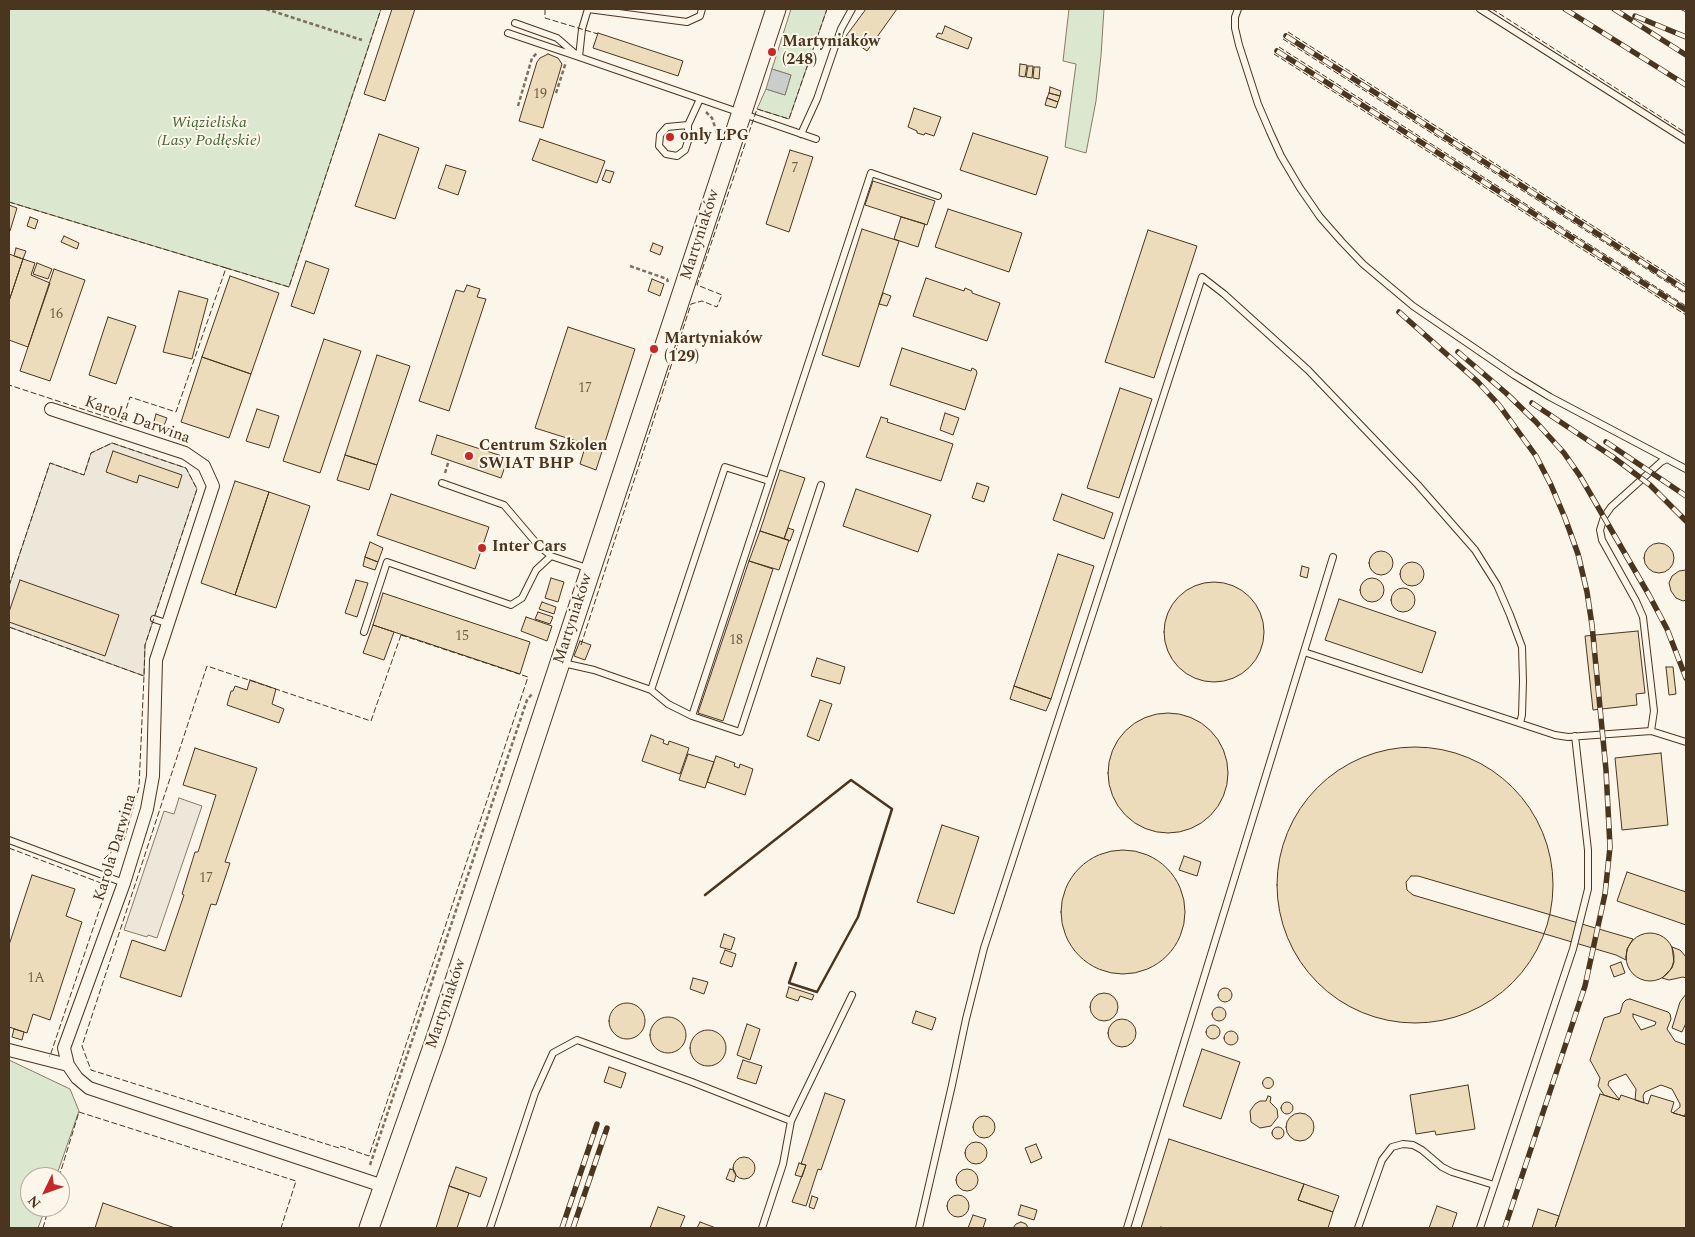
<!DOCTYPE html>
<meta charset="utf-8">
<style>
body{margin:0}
#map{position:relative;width:1695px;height:1237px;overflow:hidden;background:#fbf6e9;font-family:Spectral,serif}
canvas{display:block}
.frame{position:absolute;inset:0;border:10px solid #4a3520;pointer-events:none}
.north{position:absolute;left:20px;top:1167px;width:50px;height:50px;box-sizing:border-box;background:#fbf6e9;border:1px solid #b4a999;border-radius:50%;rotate:228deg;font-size:14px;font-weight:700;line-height:20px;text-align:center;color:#4a3520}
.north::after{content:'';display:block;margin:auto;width:18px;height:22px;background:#c62828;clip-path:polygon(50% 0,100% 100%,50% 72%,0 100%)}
</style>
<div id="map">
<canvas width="1695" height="1237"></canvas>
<div class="frame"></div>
<div class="north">N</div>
</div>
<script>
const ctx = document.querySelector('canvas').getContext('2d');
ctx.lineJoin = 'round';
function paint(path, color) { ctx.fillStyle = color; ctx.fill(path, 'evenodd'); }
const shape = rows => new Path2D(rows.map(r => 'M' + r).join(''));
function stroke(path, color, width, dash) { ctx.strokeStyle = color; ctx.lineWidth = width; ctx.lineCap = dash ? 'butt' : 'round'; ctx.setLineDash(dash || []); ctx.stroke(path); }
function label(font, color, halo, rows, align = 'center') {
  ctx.font = font + ' Spectral,serif'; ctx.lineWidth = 4; ctx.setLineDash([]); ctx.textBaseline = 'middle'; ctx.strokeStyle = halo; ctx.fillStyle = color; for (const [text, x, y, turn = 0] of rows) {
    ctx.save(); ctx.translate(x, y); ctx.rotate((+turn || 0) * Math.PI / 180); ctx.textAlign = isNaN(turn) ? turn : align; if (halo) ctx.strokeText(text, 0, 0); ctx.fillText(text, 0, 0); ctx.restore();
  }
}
const green = shape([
 [9,9,381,9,289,287,9,202,9,9],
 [791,9,827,9,789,119,757,109,766,89,785,95,791,75,772,69,791,9],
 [1069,9,1104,9,1101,56,1096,101,1086,153,1065,147,1076,64,1063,61,1069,9],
 [9,1060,70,1089,79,1111,56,1177,30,1177,30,1207,46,1207,38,1228,9,1228,9,1060]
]);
const parking = shape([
 [112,443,186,468,197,489,145,645,144,676,9,627,9,586,50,463,84,475,91,453,112,443],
 [179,798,202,806,157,938,148,935,147,937,124,930,164,811,174,814,179,798]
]);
const water = shape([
 [772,69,791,75,785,95,766,89,772,69]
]);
const building = shape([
 [392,9,415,9,385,101,364,94,392,9],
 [866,9,897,9,867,51,846,36,866,9],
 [945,26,972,38,968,49,936,37,938,33,942,34,945,26],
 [598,33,683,61,678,76,593,48,598,33],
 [548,54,558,58,562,64,543,128,519,121,537,62,540,58,548,54],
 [1020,64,1027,65,1025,77,1019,76,1020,64],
 [1028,66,1033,66,1032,78,1026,77,1028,66],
 [1034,67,1040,67,1039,79,1033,78,1034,67],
 [1050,87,1061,91,1060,96,1049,93,1050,87],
 [1049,93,1060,96,1058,102,1047,98,1049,93],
 [1047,98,1058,102,1056,108,1045,105,1047,98],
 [914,108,941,117,934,136,925,133,924,135,917,133,917,131,908,127,914,108],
 [973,133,1048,157,1036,195,960,170,973,133],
 [379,134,419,148,395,219,355,206,379,134],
 [540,139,605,161,597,183,532,160,540,139],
 [790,150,813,157,789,232,766,224,790,150],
 [446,165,466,171,458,195,438,188,446,165],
 [606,170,614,172,610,183,602,180,606,170],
 [873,181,935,201,927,225,865,205,873,181],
 [9,205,17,208,10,231,9,230,9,205],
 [948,209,1022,233,1009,272,935,247,948,209],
 [30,217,38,220,35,229,27,226,30,217],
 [901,217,925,224,918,247,894,239,901,217],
 [862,229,899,241,859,367,822,355,862,229],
 [1148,230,1197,246,1154,378,1105,362,1148,230],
 [64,236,79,243,77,249,61,242,64,236],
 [653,243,663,247,660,255,650,251,653,243],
 [16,248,26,251,23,259,14,256,16,248],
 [9,254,23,259,9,301,9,254],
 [23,259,35,263,31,275,50,283,28,347,9,340,9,301,23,259],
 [306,261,329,269,314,314,291,306,306,261],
 [37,263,52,269,48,279,33,274,37,263],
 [54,269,85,280,50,381,20,371,54,269],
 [230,276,279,293,251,374,202,357,230,276],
 [926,278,964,291,965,288,972,291,972,293,1000,303,987,341,913,316,926,278],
 [652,279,664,284,660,296,648,291,652,279],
 [467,285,480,289,477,297,486,299,449,411,419,401,456,290,464,292,467,285],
 [179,291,208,299,192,359,163,352,179,291],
 [883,293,891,296,887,306,879,304,883,293],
 [108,317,136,326,116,384,89,375,108,317],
 [568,327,635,349,596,470,580,464,586,444,535,428,568,327],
 [324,339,361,351,320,473,283,461,324,339],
 [902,348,971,371,972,368,976,370,977,373,965,410,890,385,902,348],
 [377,355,410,366,377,465,345,455,377,355],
 [202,357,251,374,229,438,181,422,202,357],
 [1120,388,1152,399,1119,498,1087,488,1120,388],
 [257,409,279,416,269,448,246,441,257,409],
 [945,413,959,418,953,435,940,430,945,413],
 [156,414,167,418,163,428,153,425,156,414],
 [881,417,888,419,887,422,953,444,941,481,866,457,881,417],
 [437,435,508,458,501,478,431,454,437,435],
 [113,451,182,475,178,488,139,475,137,483,106,472,113,451],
 [345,455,377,465,369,490,337,480,345,455],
 [780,470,805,478,784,539,760,531,780,470],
 [235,481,269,492,235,595,201,583,235,481],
 [977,483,989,487,984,502,972,498,977,483],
 [856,489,931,515,918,552,843,526,856,489],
 [269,492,310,506,276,608,235,595,269,492],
 [391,494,489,527,475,569,377,535,391,494],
 [1062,494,1113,513,1104,539,1053,520,1062,494],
 [788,528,794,530,790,541,784,539,788,528],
 [760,531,789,540,779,570,749,561,760,531],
 [370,542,383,548,378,562,365,557,370,542],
 '1644 558a15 15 0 1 1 30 0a15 15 0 1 1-30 0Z',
 '1369 563a12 12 0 1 1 24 0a12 12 0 1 1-24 0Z',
 [1058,554,1094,566,1051,699,1014,686,1058,554],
 [365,557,378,562,375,570,363,566,365,557],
 [749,561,773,569,723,721,698,713,749,561],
 '1400 574a12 12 0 1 1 24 0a12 12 0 1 1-24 0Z',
 [1302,566,1309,568,1307,578,1300,576,1302,566],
 [1686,570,1686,600,1683,601,1676,598,1671,591,1669,583,1672,576,1679,571,1686,570],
 [551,578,564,582,558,602,545,598,551,578],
 '1360 590a12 12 0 1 1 24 0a12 12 0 1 1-24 0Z',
 [20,580,119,615,105,656,9,622,9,612,20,580],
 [356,580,368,583,357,617,345,613,356,580],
 '1164 632a50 50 0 1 1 100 0a50 50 0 1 1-100 0Z',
 '1391 600a12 12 0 1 1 24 0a12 12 0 1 1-24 0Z',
 [383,593,530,642,520,674,373,625,383,593],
 [1339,599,1436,632,1422,673,1325,640,1339,599],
 [542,602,556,607,554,614,539,609,542,602],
 [538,612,553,617,550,624,535,619,538,612],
 [526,617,552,626,547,641,521,631,526,617],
 [373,625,394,632,384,660,363,653,373,625],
 [1638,631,1645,693,1636,694,1637,705,1593,710,1585,636,1638,631],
 [580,641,591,645,585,660,574,656,580,641],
 [817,658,845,667,840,684,811,676,817,658],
 [1666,667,1673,667,1676,694,1669,695,1666,667],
 [250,680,276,689,272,704,284,709,279,723,227,705,231,691,233,691,235,686,247,690,250,680],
 [1014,686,1051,699,1046,711,1010,699,1014,686],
 [820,700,832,704,819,741,807,736,820,700],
 '1108 773a60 60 0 1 1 120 0a60 60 0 1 1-120 0Z',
 [651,735,664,740,663,743,668,745,669,741,689,748,680,774,642,761,651,735],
 '1277 885a138 138 0 1 1 276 0a138 138 0 1 1-276 0Z',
 [195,748,257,768,225,862,230,863,216,905,211,904,181,997,120,977,132,940,165,951,184,895,182,894,195,852,198,852,216,795,183,785,195,748],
 [1661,753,1668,825,1622,830,1615,758,1661,753],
 [688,754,714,762,705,788,679,780,688,754],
 [716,756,735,763,734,766,739,768,740,764,753,769,745,795,707,782,716,756],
 [942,825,979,837,954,914,917,902,942,825],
 '1061 912a62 62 0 1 1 124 0a62 62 0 1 1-124 0Z',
 [1184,856,1201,862,1197,876,1179,870,1184,856],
 [1627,872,1686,892,1686,925,1617,901,1627,872],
 [32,875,75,889,66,916,82,922,50,1020,33,1014,27,1033,9,1027,9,945,32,875],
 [1411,876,1418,876,1633,939,1627,949,1626,960,1616,955,1413,895,1407,890,1406,882,1411,876],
 '1626 957a24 24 0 1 1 48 0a24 24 0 1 1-48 0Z',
 [724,934,735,938,731,950,720,947,724,934],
 [1672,947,1680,950,1686,957,1686,978,1683,977,1669,980,1662,978,1672,968,1674,962,1672,947],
 [725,950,736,954,732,967,720,963,725,950],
 [1621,962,1625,973,1614,977,1610,966,1621,962],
 [693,978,708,982,704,994,690,989,693,978],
 [789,987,814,995,812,1000,800,996,798,1001,786,997,789,987],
 '1218 995a7 7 0 1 1 14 0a7 7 0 1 1-14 0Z',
 '1090 1007a14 14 0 1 1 28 0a14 14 0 1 1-28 0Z',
 [1686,994,1686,1023,1682,1032,1672,1028,1680,1002,1686,994],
 [1630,999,1668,1012,1670,1014,1671,1019,1667,1029,1675,1041,1686,1045,1686,1113,1684,1116,1673,1113,1680,1107,1680,1104,1672,1089,1661,1085,1645,1092,1643,1096,1644,1103,1635,1100,1636,1089,1626,1074,1609,1081,1608,1085,1619,1099,1619,1100,1604,1095,1598,1086,1600,1078,1590,1060,1604,1018,1620,1013,1623,1003,1626,1000,1630,999],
 [1633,1014,1656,1022,1655,1025,1641,1030,1633,1017,1633,1014],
 '609 1021a18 18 0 1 1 36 0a18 18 0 1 1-36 0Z',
 '1212 1014a7 7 0 1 1 14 0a7 7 0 1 1-14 0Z',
 [916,1011,936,1018,932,1030,912,1023,916,1011],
 '650 1035a18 18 0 1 1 36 0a18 18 0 1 1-36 0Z',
 '1108 1033a14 14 0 1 1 28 0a14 14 0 1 1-28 0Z',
 [747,1024,760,1029,750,1060,737,1055,747,1024],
 '1206 1032a7 7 0 1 1 14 0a7 7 0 1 1-14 0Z',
 [14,1029,24,1032,22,1040,12,1037,14,1029],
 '690 1048a18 18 0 1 1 36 0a18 18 0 1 1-36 0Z',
 '1224 1038a7 7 0 1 1 14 0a7 7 0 1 1-14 0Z',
 [1202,1049,1240,1062,1221,1119,1183,1106,1202,1049],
 [743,1060,762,1066,756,1084,737,1078,743,1060],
 [609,1067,626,1073,621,1088,604,1082,609,1067],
 '1262.5 1083a5.5 5.5 0 1 1 11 0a5.5 5.5 0 1 1-11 0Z',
 [1468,1085,1475,1129,1436,1135,1435,1131,1416,1134,1410,1095,1468,1085],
 [825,1093,845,1100,821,1170,818,1169,806,1206,792,1202,806,1165,801,1164,825,1093],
 [1600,1094,1619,1100,1621,1095,1648,1104,1651,1095,1674,1102,1671,1112,1686,1117,1686,1228,1555,1228,1600,1094],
 [1268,1096,1271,1097,1270,1102,1277,1109,1278,1117,1271,1126,1260,1128,1251,1122,1250,1111,1255,1104,1260,1101,1266,1101,1268,1096],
 '1281 1108a6 6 0 1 1 12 0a6 6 0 1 1-12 0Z',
 '1286 1127a14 14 0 1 1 28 0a14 14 0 1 1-28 0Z',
 '973 1127a11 11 0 1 1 22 0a11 11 0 1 1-22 0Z',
 '1272 1133a6 6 0 1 1 12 0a6 6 0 1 1-12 0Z',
 [1169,1139,1304,1184,1298,1200,1333,1212,1328,1228,1165,1228,1160,1227,1159,1228,1141,1228,1169,1139],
 '965 1153a11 11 0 1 1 22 0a11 11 0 1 1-22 0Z',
 [1036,1144,1042,1158,1031,1163,1025,1148,1036,1144],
 '733 1168a11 11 0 1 1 22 0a11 11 0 1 1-22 0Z',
 [799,1163,806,1165,802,1177,795,1175,799,1163],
 [456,1167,487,1178,480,1197,449,1186,456,1167],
 '956 1180a11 11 0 1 1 22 0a11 11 0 1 1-22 0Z',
 [730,1169,734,1170,736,1175,734,1182,726,1179,730,1169],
 [1304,1184,1339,1196,1333,1212,1298,1200,1304,1184],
 [449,1186,469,1193,457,1228,436,1228,449,1186],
 '947 1206a11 11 0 1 1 22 0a11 11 0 1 1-22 0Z',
 [812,1196,818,1198,814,1209,809,1207,812,1196],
 [103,1203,175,1228,95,1228,103,1203],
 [1021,1205,1037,1210,1034,1220,1018,1215,1021,1205],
 [1437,1206,1457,1213,1452,1228,1429,1228,1437,1206],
 [658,1207,685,1216,680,1228,650,1228,658,1207],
 [1538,1209,1559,1216,1555,1228,1532,1228,1538,1209],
 [973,1215,986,1219,983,1228,968,1228,973,1215],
 [700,1222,716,1228,697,1228,700,1222],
 [1021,1222,1026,1224,1028,1228,1013,1228,1016,1224,1021,1222]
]);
const path = shape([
 [266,9,362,40],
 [556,93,566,62],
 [518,106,532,58,537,53],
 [706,112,712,118,717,133],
 [630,266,667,279,668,282],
 [445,473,449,460],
 [370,1165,527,700,532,694]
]);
const lane = shape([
 [588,9,687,22,700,16,702,9],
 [1238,9,1235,17,1235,28,1239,45,1258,104,1270,132,1281,156,1300,188,1320,217,1342,242,1363,264,1413,306,1514,375,1550,397,1686,469],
 [1480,9,1686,140],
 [515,23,557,38,579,57,816,139],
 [508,33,579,57,582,29,588,9],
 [688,125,667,127,660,135,659,146,666,154,677,156,685,150,688,141,688,125,700,99],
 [801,134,817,99,841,29,852,9],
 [442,483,504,505,538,545,551,556],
 [154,619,169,624],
 [364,632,387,562,511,605,522,598,536,570,551,556,590,569],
 [1304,652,1555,735,1568,737,1651,731,1686,742],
 [563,663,594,670,651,690,668,704,692,716,740,732,821,485],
 [651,690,725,467,769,481],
 [692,716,871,173,938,196],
 [1651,731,1654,711,1643,617,1636,601,1602,540,1600,530,1604,517,1611,507,1661,462,1667,459],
 [9,840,124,883],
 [490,1228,535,1093,553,1053,577,1040,692,1082,791,1121],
 [762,1228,783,1164,791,1121,852,995],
 [919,1228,952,1085,966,1019,984,948,1202,277,1224,294,1308,370,1418,485,1475,550,1497,585,1510,615,1522,647,1523,681,1522,715,1520,723],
 [1127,1228,1333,557],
 [1358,1228,1382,1160,1392,1147,1403,1144,1413,1145,1422,1150,1442,1167,1452,1172,1494,1185],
 [1480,1228,1573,949,1588,889,1588,850,1575,736]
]);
const street = shape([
 [51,409,185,453,204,466,213,486,156,660,153,776,147,809,124,883,64,1048,68,1065,77,1078,89,1088,383,1186],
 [9,1050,68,1065]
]);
const secondary = shape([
 [369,1228,435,1041,776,9]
]);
const rail = shape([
 [1565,9,1686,85],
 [1614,9,1686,55],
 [1635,16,1686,37],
 [1286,36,1686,290],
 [1277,51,1686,310],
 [1399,312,1478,382,1499,405,1536,456,1551,485,1565,518,1578,554,1587,592,1592,625,1606,770,1610,847,1605,894,1585,986,1505,1227],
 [1458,352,1506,393,1536,422,1564,453,1580,476,1649,595,1667,629,1686,678],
 [1532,403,1613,457,1650,485,1686,521],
 [1606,442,1686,496],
 [562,1228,597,1124],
 [573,1228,607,1128]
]);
const fence = shape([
 [545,9,545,18,598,34],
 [1492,9,1686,133],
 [1680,9,1686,12],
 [1288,32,1686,285],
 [1283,39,1686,294],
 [1279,47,1686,306],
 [1274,54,1686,315],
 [9,202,226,268,176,412,130,397,122,422,9,385],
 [226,268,289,287,381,9],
 [9,586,50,463,84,475,91,453,112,443,186,468,197,489,145,645,144,676,9,627],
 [401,635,528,677,369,1156,340,1146,339,1148,91,1070,82,1046,207,666,371,721,401,635],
 [581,645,691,304,702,301,717,307,722,295,697,285,757,109,789,119,827,9],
 [9,848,101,883,103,899,50,1056,49,1056],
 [104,859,124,840,139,787,144,676],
 [59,1177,79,1112,296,1181,281,1228],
 [43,1228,49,1207]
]);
const wall = shape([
 [705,895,851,780,892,809,858,917,817,992,789,983,796,963]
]);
const markers = [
 [772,52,5,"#c62828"],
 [670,137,5,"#c62828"],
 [654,349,5,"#c62828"],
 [469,456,5,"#c62828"],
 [482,548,5,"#c62828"]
];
const numberNames = [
 ["19",540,95],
 ["7",795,169],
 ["16",56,315],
 ["17",585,389],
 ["15",462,637],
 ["18",736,641],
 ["17",206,879],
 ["1A",36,979]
];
const poiNames = [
 ["Martyniaków",782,43],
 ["(248)",782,61],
 ["only LPG",680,137],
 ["Martyniaków",664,340],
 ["(129)",664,358],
 ["Centrum Szkolen",479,447],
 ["SWIAT BHP",479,465],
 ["Inter Cars",492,548]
];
const parkNames = [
 ["Wiązieliska",209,124],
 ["(Lasy Podłęskie)",209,142]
];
const streetNames = [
 ["Martyniaków",701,235,-72],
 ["Karola Darwina",137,421,20],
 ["Martyniaków",574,619,-72],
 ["Karola Darwina",116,848,-73],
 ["Martyniaków",447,1004,-71]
];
paint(green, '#dce7d0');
stroke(green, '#887966', 1);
paint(parking, '#ede7d9');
stroke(parking, '#887966', 1);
paint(water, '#c9cecd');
stroke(water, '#887966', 1);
paint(building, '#ecdcbc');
stroke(building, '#4a3520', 1);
stroke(lane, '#4a3520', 8);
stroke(street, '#4a3520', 14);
stroke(secondary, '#4a3520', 21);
stroke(path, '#7f6f5c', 2.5, [4, 2.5]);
stroke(lane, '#fbf6e9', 6);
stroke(street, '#fbf6e9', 12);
stroke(secondary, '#fbf6e9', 19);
stroke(rail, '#4a3520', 5.5);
stroke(rail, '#fbf6e9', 4, [11]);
stroke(fence, '#4a3520', 1, [6, 2.5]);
stroke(wall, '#4a3520', 2.5);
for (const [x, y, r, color] of markers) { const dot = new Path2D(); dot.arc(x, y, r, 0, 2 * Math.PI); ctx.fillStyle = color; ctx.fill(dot); stroke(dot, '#fbf6e9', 2); }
label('14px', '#725f47', null, numberNames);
label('bold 16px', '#4a3520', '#fbf6e9', poiNames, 'left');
label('italic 16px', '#436837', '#fbf6e9', parkNames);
label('16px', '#4a3520', '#fbf6e9', streetNames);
</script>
